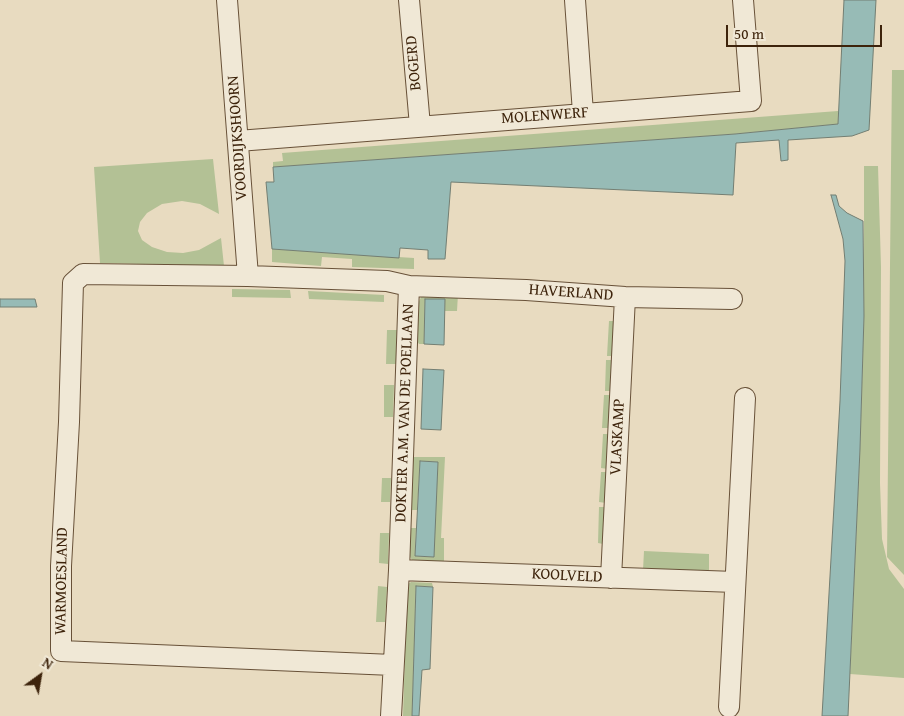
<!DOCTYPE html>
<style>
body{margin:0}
#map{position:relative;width:904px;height:716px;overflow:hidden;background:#e8dbc0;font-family:"Gentium Book Plus",serif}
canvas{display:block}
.north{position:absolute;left:15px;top:651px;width:50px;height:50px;-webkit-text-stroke:4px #f0e8d6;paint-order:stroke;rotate:32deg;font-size:14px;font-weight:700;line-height:20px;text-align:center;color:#3d230b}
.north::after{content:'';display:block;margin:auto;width:18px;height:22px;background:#3d230b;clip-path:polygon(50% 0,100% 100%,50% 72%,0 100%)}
.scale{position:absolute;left:726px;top:25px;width:156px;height:22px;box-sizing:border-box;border:2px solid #3d230b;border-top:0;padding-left:6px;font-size:15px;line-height:18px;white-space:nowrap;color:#3d230b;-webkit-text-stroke:4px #f0e8d6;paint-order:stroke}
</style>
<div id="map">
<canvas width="904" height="716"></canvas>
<div class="north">N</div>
<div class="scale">50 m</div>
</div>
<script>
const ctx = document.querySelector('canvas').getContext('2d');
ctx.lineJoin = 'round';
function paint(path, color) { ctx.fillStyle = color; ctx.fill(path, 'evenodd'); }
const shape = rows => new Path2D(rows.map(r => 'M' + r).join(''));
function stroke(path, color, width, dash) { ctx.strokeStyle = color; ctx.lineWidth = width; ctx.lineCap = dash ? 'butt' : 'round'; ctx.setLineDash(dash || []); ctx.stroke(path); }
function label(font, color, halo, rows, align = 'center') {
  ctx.font = font + ' "Gentium Book Plus",serif'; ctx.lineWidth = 4; ctx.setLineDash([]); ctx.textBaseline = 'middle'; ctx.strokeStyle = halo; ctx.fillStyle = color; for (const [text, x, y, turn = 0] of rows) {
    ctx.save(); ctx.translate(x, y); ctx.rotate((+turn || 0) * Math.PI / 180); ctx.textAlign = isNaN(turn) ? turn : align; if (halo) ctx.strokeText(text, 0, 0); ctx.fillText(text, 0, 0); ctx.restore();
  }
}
const green = shape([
 [892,70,904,70,904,575,887,557],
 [838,111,838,124,735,134,273,167,273,162,283,161,282,153],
 [213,159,219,214,200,204,182,201,162,204,147,213,140,222,138,231,142,240,152,247,167,252,183,253,199,250,221,238,224,266,100,263,94,167],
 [864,166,878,166,881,267,880,483,882,539,889,569,904,589,904,678,850,674,860,449,864,316],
 [272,249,414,258,414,269,352,267,352,259,322,257,321,266,272,262],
 [232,289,290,290,291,298,232,297],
 [308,291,384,295,384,302,309,299],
 [428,292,458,294,457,311,445,311,445,299,425,299,424,344,419,344,417,341,418,304,421,297],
 [609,321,615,321,613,356,607,356],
 [387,330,397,330,396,364,386,364],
 [606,360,613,360,611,391,605,391],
 [384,385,394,385,393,417,384,417],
 [604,395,611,395,609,428,602,428],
 [603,434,610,434,608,469,601,468],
 [411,457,445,457,441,538,444,538,444,561,439,564,413,562,408,553,410,528,416,528,415,556,433,557,438,462,420,461,417,510,410,510],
 [601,472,607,472,606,503,599,502],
 [382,478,391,478,390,502,381,502],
 [599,507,606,507,603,544,598,543],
 [380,533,389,533,388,564,379,563],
 [644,551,709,554,709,573,643,570],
 [411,582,432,583,433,587,416,586,412,716,403,716,407,585],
 [378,586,387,587,385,622,376,622]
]);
const water = shape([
 [844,0,876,0,869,130,852,136,788,140,788,160,781,161,779,140,736,143,733,195,451,182,445,259,428,259,428,250,400,248,399,258,272,249,266,182,274,182,273,167,735,134,838,124,844,0],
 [831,195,836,195,839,206,847,213,863,221,864,316,860,449,848,716,822,716,840,401,845,261,843,239,831,195],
 [0,299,35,299,37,307,0,307,0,299],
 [425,299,445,299,444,345,424,344,425,299],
 [423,369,444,370,441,430,421,429,423,369],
 [420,461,438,462,434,557,415,556,420,461],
 [416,586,433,587,430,669,422,670,419,716,412,716,416,586]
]);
const street = shape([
 [227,0,248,276],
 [409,0,420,126],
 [575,0,583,113],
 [238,141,751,101,743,0],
 [399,570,735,582],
 [611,578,625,297],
 [393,665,61,651,61,566,69,422,73,283,83,274,248,276,387,281,409,286,526,290,625,297,732,299],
 [729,707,745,398],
 [391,716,399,570,409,286]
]);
const streetNames = [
 ["BOGERD",414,63,-95],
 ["MOLENWERF",545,116,-4],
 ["VOORDIJKSHOORN",238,138,-94],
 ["HAVERLAND",571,293,4],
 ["DOKTER A.M. VAN DE POELLAAN",405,413,-88],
 ["VLASKAMP",618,437,-87],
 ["KOOLVELD",567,576,3],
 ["WARMOESLAND",62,581,-89]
];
paint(green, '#b3c195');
paint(water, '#97bbb6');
stroke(water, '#737e72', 1);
stroke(street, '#685138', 22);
stroke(street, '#f0e8d6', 20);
label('16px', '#3d230b', '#f0e8d6', streetNames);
</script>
